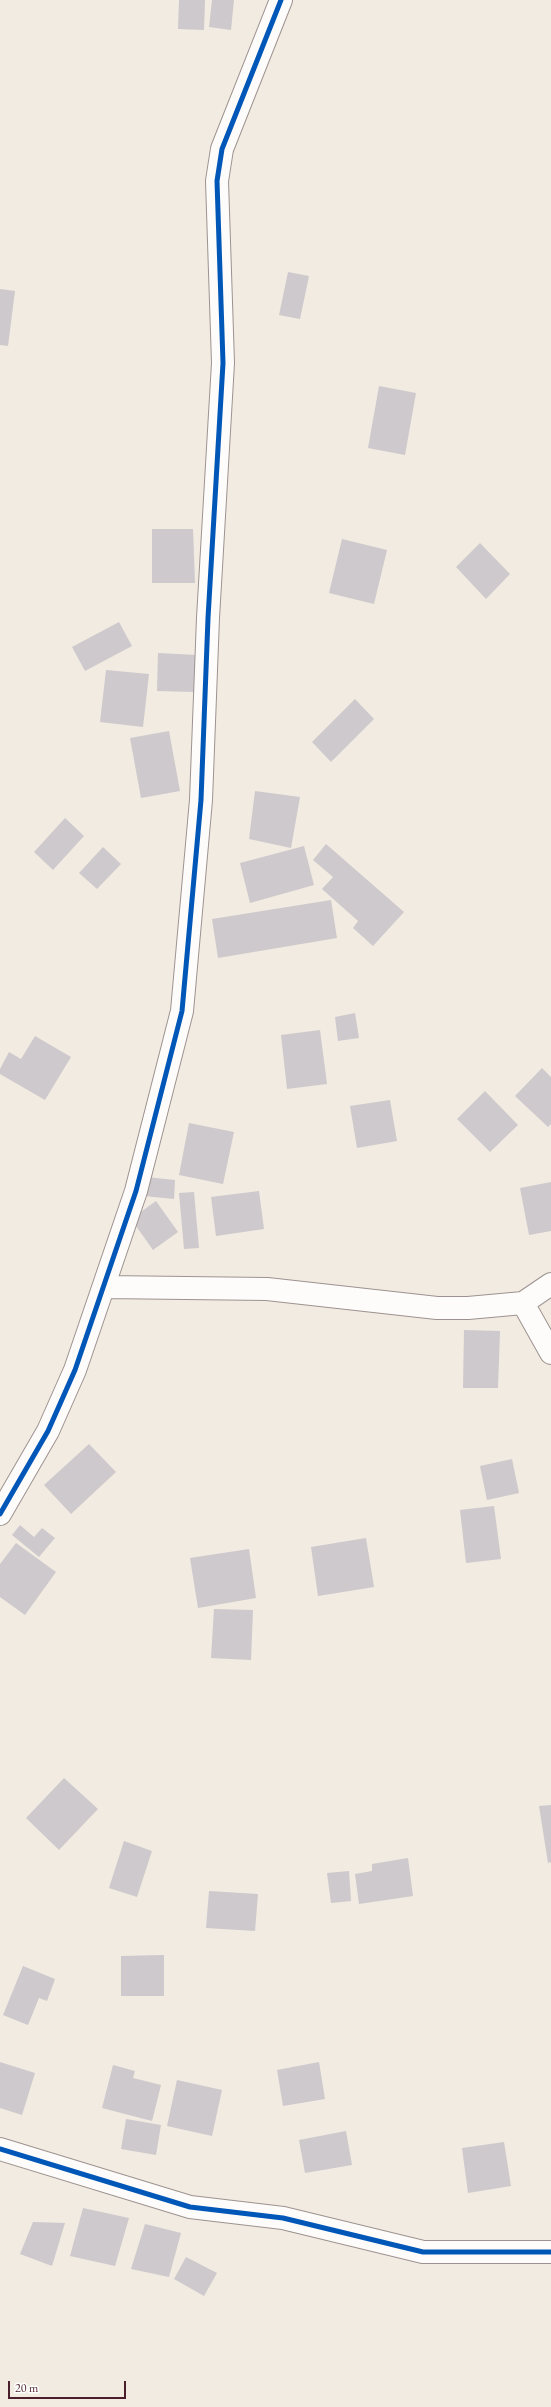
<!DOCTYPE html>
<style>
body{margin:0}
#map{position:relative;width:551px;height:2407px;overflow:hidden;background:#f1ebe1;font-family:"EB Garamond",serif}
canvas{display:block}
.scale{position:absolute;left:8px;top:2381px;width:118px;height:18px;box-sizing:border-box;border:2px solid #4a1f2b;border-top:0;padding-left:5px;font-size:12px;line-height:14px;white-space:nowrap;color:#4a1f2b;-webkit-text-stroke:3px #fff;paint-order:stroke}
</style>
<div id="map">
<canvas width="551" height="2407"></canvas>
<div class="scale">20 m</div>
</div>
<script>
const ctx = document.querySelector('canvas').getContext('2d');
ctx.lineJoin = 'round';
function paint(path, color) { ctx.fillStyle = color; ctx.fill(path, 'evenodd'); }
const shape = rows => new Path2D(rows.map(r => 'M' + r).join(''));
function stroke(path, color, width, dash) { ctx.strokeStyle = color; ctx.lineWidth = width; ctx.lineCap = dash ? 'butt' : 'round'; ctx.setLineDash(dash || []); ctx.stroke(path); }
const building = shape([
 [179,0,205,0,204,30,178,29],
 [212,0,234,0,231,30,209,27],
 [288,272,309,276,300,319,279,315],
 [0,289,15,291,8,346,0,345],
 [379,386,416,393,405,455,368,448],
 [152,529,193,529,195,583,152,583],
 [342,539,387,550,374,604,329,593],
 [480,543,510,574,486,599,456,567],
 [119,622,132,646,85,671,72,647],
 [158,653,197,655,196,692,157,691],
 [106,670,149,674,143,727,100,722],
 [355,699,374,719,331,762,312,742],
 [169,731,180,791,141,798,130,738],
 [255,791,300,797,291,848,249,839],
 [65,818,84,836,53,870,34,852],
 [326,844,404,912,373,946,353,928,358,921,322,889,333,877,313,860],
 [304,846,314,885,250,903,240,863],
 [103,847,121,864,97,889,79,873],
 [331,900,337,938,218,958,212,919],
 [355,1013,359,1038,338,1041,335,1017],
 [320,1030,327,1084,287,1089,281,1035],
 [35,1036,71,1057,45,1100,0,1074,0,1069,9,1052,21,1059],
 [542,1068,551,1077,551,1124,548,1127,515,1096],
 [485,1091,518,1125,490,1152,457,1119],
 [390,1100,397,1141,357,1148,350,1106],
 [189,1123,234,1132,223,1184,179,1175],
 [146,1177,175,1180,174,1199,144,1196],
 [551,1182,551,1231,529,1235,520,1188],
 [259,1191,264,1229,216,1236,211,1197],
 [194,1192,199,1248,184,1249,179,1193],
 [156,1201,178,1232,153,1250,131,1219],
 [464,1330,500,1331,498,1388,463,1388],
 [89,1444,116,1472,71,1514,44,1485],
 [512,1459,519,1493,487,1500,480,1466],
 [494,1506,501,1559,466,1563,460,1510],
 [20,1525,34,1537,42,1528,55,1538,39,1557,12,1535],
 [366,1538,374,1587,318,1596,311,1547],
 [16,1543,56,1572,25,1615,0,1597,0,1564],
 [249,1549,256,1598,198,1608,190,1558],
 [214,1609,253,1610,251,1660,211,1658],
 [64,1778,98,1809,59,1850,26,1818],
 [551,1805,551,1862,548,1863,539,1806],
 [124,1841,152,1851,137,1897,109,1888],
 [408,1858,413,1896,359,1904,355,1874,372,1871,372,1864],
 [349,1871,351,1901,331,1903,327,1873],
 [209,1891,258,1894,255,1931,206,1928],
 [164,1955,164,1996,121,1996,121,1956],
 [23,1966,55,1979,47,2001,39,1998,28,2025,3,2015],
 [0,2062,35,2073,22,2115,0,2108],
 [319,2062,325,2099,283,2106,277,2070],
 [113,2065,135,2071,133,2078,161,2085,152,2121,102,2108],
 [177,2080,222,2090,212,2136,167,2126],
 [126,2119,161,2125,156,2155,121,2149],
 [346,2131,352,2165,305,2173,299,2140],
 [504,2142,511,2186,468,2193,462,2148],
 [83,2208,129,2218,115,2266,70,2256],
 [33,2222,65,2223,52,2266,20,2254],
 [145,2224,181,2233,169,2277,131,2269],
 [186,2257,217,2273,204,2296,174,2279]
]);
const minor = shape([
 [105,1287,267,1289,437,1308,468,1308,523,1303,551,1284],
 [523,1303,551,1353],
 [0,1514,48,1431,75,1370,136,1191,182,1011,201,800,208,618,223,363,217,181,222,149,281,0],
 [0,2149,190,2207,283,2218,423,2252,551,2252]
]);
const cycleway = shape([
 [0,1514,48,1431,75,1370,136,1191,182,1011,201,800,208,618,223,363,217,181,222,149,281,0],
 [0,2149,190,2207,283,2218,423,2252,551,2252]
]);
paint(building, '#cec9cd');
stroke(minor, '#9d9290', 24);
stroke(minor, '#fdfcfa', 22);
stroke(cycleway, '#0057b8', 5);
</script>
